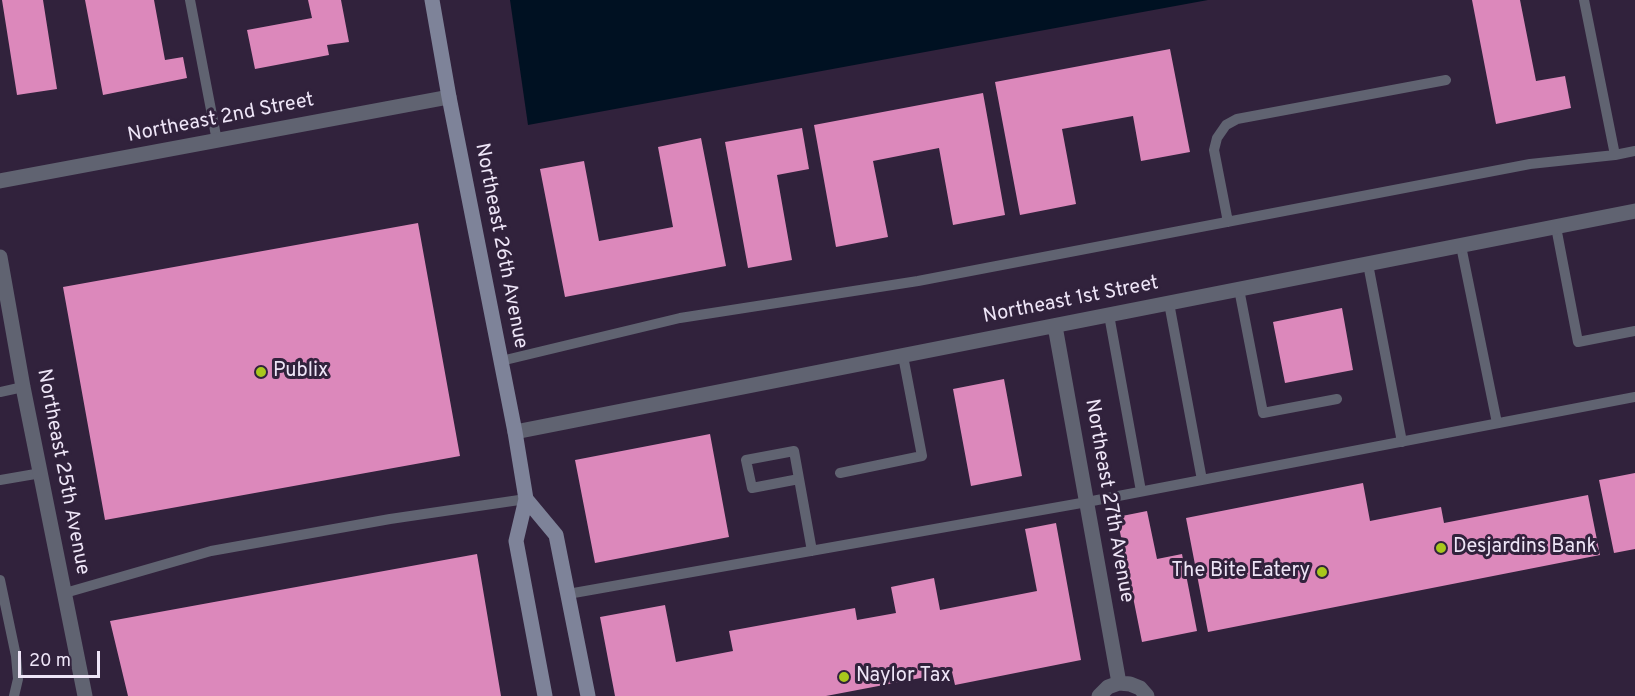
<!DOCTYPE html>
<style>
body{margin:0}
#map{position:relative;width:1635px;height:696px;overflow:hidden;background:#31223c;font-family:Overpass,sans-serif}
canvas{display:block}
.scale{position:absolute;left:18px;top:651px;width:82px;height:27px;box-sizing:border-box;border:3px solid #eee5f7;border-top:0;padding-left:8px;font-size:18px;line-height:21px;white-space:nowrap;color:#eee5f7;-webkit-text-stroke:4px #31223c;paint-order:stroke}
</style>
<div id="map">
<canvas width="1635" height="696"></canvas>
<div class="scale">20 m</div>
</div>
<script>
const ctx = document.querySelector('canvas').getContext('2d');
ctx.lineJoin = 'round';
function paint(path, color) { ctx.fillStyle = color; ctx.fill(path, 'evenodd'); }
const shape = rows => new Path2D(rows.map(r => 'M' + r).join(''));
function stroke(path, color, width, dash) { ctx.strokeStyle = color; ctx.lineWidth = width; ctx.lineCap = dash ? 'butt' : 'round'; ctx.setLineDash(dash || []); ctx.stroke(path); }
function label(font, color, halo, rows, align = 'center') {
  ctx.font = font + ' Overpass,sans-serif'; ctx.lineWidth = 6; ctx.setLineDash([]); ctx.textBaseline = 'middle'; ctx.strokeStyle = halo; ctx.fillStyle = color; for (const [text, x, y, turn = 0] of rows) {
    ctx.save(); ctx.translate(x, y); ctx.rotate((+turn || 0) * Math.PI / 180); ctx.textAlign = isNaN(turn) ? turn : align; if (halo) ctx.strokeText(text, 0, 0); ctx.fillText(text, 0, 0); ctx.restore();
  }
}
const water = shape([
 [510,0,1208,0,528,125]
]);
const building = shape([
 [2,0,43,0,57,89,17,95],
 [85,0,154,0,165,60,183,57,187,78,103,95],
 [308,0,341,0,349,42,327,45,329,55,255,69,247,30,312,18],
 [1472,0,1520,0,1536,81,1565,76,1571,108,1496,124],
 [1170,49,1190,152,1141,161,1133,116,1062,129,1076,204,1020,215,995,82],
 [983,93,1005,215,953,225,939,148,873,161,888,237,836,247,814,125],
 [802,128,809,169,777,175,792,260,748,268,725,142],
 [701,138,726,266,565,297,540,169,584,161,599,241,673,227,658,147],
 [418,223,460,456,105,520,63,287],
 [1342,308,1353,370,1285,383,1273,322],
 [1004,379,1022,476,971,486,953,389],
 [710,434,729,537,595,563,575,460],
 [1635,473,1635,549,1614,553,1599,480],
 [1363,483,1370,521,1441,507,1444,523,1588,495,1600,555,1208,632,1186,518],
 [1147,511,1157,559,1182,554,1197,631,1142,642,1117,517],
 [1056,523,1081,660,955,685,952,672,826,696,615,696,600,617,665,605,676,662,733,651,729,631,855,608,857,620,896,613,891,587,934,578,940,610,1037,591,1025,529],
 [477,554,501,696,128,696,110,621]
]);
const lane = shape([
 [190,0,217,141],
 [1584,0,1615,155],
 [1228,222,1214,150,1217,138,1226,125,1237,119,1446,80],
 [1556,227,1578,342,1635,331],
 [1461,246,1497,423],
 [1368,264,1402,442],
 [1239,289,1263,413,1337,399],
 [1169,303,1202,480],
 [1109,315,1141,491],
 [501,361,680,318,918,281,1530,164,1615,155,1635,151],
 [0,392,23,387],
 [840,473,922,456,903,356],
 [799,479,752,488,746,460,794,451,812,551],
 [0,480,41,473],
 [0,580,16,656,18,679,14,696],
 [65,593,211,551,390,519,526,499],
 [568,594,1087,502,1635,397]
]);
const street = shape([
 [0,181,449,97],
 [0,257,23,387,85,696],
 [1055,326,1119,683],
 [515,432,1635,211],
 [1099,696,1108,687,1119,683,1130,684,1140,688,1147,696]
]);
const secondary = shape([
 [432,0,449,97,515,432,526,499,516,541,545,696],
 [526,499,556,535,588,696]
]);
const markers = [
 [261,372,6,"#a8c71c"],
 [1441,548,6,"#a8c71c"],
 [1322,572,6,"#a8c71c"],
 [844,677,6,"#a8c71c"]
];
const streetNames = [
 ["Northeast 2nd Street",221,119,-11],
 ["Northeast 26th Avenue",500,246,79],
 ["Northeast 1st Street",1071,301,-11],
 ["Northeast 25th Avenue",62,472,79],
 ["Northeast 27th Avenue",1108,501,80]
];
const poiNames = [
 ["Publix",273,372],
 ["Desjardins Bank",1453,548],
 ["The Bite Eatery",1310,572,"right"],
 ["Naylor Tax",856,677]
];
paint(water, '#012');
paint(building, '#dc88bb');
stroke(lane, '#606371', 10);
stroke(street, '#606371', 15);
stroke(secondary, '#7e8399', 15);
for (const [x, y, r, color] of markers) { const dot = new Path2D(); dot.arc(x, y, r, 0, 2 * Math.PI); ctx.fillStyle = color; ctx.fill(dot); stroke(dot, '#31223c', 2); }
label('20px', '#eee5f7', '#31223c', streetNames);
label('20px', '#eee5f7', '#31223c', poiNames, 'left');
</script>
